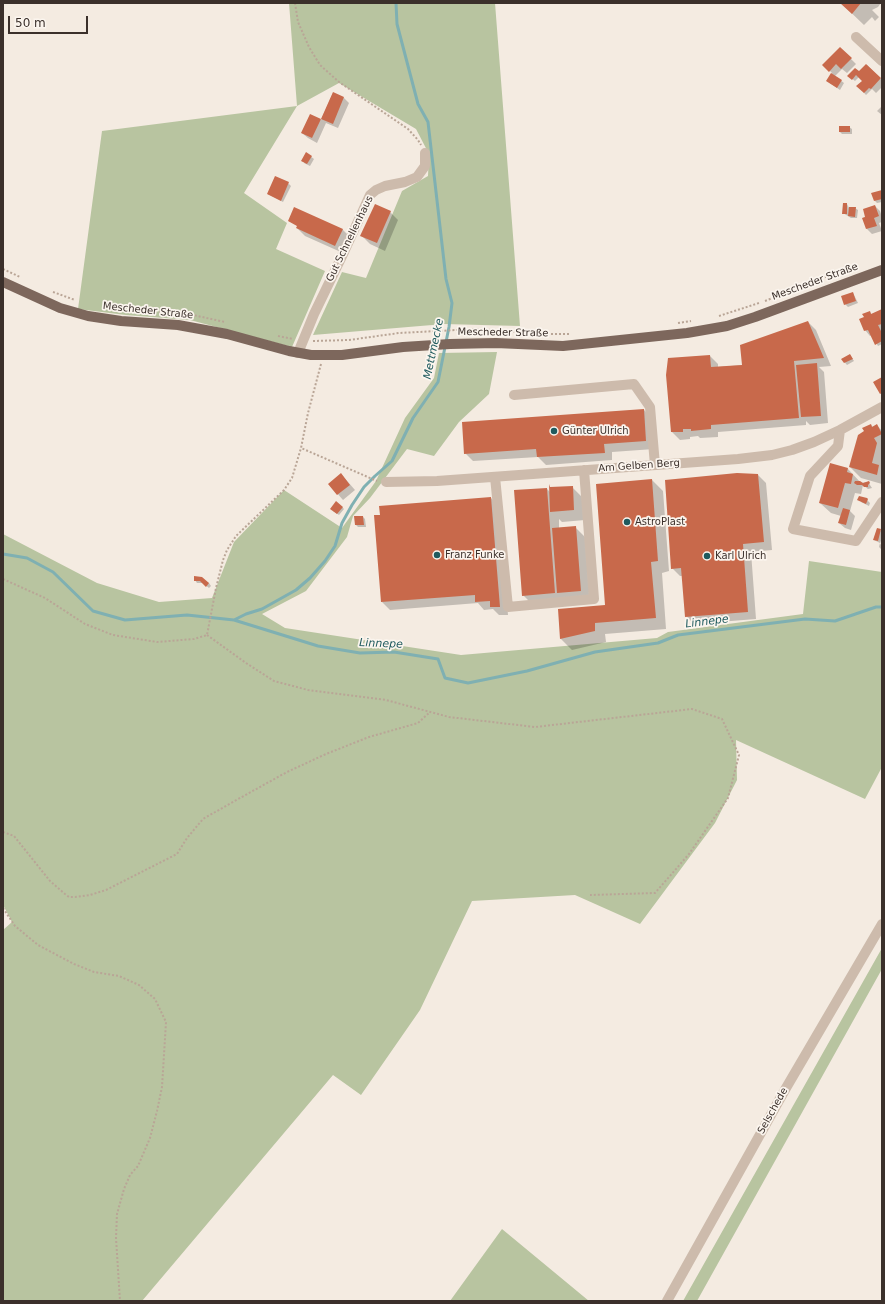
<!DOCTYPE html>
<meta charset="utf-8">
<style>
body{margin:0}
#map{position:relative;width:885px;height:1304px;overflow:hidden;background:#f4ebe1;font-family:"DejaVu Sans",sans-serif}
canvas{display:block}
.frame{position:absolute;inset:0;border:4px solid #3b302b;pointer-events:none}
.scale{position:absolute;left:8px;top:16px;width:80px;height:18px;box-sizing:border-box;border:2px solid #3b302b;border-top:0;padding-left:5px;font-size:12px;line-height:14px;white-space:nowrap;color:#3b302b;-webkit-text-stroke:3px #fbf5ee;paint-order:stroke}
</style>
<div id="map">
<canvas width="885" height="1304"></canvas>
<div class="frame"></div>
<div class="scale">50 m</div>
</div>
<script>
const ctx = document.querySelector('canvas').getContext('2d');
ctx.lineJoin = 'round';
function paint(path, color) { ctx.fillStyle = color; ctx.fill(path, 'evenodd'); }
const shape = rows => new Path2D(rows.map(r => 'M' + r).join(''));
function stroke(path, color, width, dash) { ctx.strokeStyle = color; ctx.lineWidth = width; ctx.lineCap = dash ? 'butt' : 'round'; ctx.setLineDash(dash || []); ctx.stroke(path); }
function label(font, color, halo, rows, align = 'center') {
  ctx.font = font + ' "DejaVu Sans",sans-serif'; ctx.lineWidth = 3.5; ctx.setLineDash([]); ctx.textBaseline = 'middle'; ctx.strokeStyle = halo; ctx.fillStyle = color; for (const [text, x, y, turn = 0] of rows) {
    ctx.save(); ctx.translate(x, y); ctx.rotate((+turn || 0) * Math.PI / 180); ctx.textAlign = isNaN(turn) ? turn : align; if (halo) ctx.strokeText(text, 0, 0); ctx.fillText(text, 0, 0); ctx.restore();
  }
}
const green = shape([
 [289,3,495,3,520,326,444,324,313,335,342,272,366,278,402,191,428,176,429,154,416,129,339,83,297,106,244,193,287,223,276,249,325,271,292,347,190,320,126,315,78,309,102,131,297,106],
 [497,352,489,394,459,422,434,456,407,449,370,498,353,516,347,537,306,591,262,614,285,628,461,655,657,638,668,632,803,614,809,561,882,572,882,767,865,799,736,740,737,780,715,823,640,924,575,895,472,901,420,1010,361,1095,333,1075,142,1301,3,1301,3,930,12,922,3,905,3,534,97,583,159,602,212,598,234,542,284,490,342,528,376,481,405,418,434,378,439,353],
 [882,948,882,969,697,1301,683,1301],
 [502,1229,589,1301,450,1301]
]);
const shadow = shape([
 [841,3,881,3,878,7,872,10,879,17,875,21,872,17,864,25],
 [840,48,856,64,847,73,842,69,835,76,844,83,840,90,827,81,832,73,824,65],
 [867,65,882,80,882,87,876,93,872,89,866,95,858,86,863,81,859,77,855,81,849,76,859,73],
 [333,93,344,98,349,103,338,128,326,123,317,143,308,138,302,133,311,115,321,120],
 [882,106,882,115,877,111],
 [840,127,849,127,852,129,852,134,842,134,840,132],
 [306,153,314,159,310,166,304,163],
 [288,183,291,186,283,202,268,194],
 [882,191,882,202,877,203,875,201,873,194],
 [847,204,849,208,855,208,858,210,857,218,851,218,843,213],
 [875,206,880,211,882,217,882,222,879,223,882,231,872,234,867,229,863,218,866,217],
 [390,212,398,220,385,251,370,244,362,236],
 [289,221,342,229,350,237,343,253,305,236,297,228,298,226],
 [853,293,858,303,848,307,845,304],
 [882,310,882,344,878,346,872,335,870,336,865,330,865,318,870,312,872,315],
 [808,322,816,330,831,366,819,367,824,372,828,423,810,425,806,421,806,425,718,432,718,437,700,438,698,436,690,437,690,439,680,440,672,432,710,356,718,364,718,367,743,365],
 [850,355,854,361,847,365,842,359],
 [644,410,652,418,654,449,612,452,612,460,546,465,538,457,473,461,465,453],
 [871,425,873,427,877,425,882,431,882,484,861,478,850,467],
 [831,464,848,469,861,483,868,482,872,488,868,489,863,485,861,494,855,493,850,511,855,516,851,530,845,528,839,523,841,516,831,513,820,503],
 [341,474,355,490,343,500,329,484],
 [758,475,766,483,772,550,751,552,756,619,694,624,686,616,683,576,680,576,672,568],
 [652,480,663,491,669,571,662,573,666,629,605,634,606,642,572,650,561,639,559,610,606,606,597,485],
 [572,487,583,498,585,520,562,522,559,519,559,528,575,527,586,538,591,601,534,606,523,595,547,489,550,492],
 [491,498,499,506,508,615,499,615,493,609,484,610,478,603,390,610,382,602],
 [866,499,870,503,869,506,861,502],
 [342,507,344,509,339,515,333,511],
 [363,517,365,519,366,527,358,527,356,525],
 [877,529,882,531,882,537,880,544,882,545,882,550,879,547,880,543,874,540],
 [195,577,209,583,211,586,209,588,203,583,197,583,195,580]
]);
const stream = shape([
 [3,554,27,558,53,572,93,611,125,620,187,615,234,620,318,646,360,653,394,652,438,659,445,678,468,683,527,671,595,652,658,643,678,635,805,619,835,621,876,607,882,607],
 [234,620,246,614,262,609,296,590,310,578,325,561,335,546,342,523,352,505,364,487,375,476,392,461,413,418,438,382,449,327,452,303,446,279,428,122,418,104,397,24,396,3]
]);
const building = shape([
 [840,3,861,3,852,14],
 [840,47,852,58,841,69,836,64,829,72,822,65],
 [866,64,881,78,871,89,869,88,864,93,856,86,862,81,856,75,852,80,847,76,855,68,859,71],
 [831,73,842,80,837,88,826,81],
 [333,92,344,97,333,124,321,119],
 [310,114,321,119,312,138,301,133],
 [839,126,850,126,850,132,839,132],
 [306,152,312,156,307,164,301,161],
 [275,176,289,182,281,201,267,194],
 [882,190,882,199,874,201,871,193],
 [843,203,847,203,847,214,842,214],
 [375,204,391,211,377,243,360,236],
 [875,205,879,216,874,218,877,226,866,229,862,218,865,217,863,209],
 [294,207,343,229,335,246,296,228,297,226,288,221],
 [849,207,856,207,855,217,848,216],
 [853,292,856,301,844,305,841,296],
 [882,309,882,324,878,325,882,333,882,341,875,345,868,330,864,331,859,319,864,317,862,314,870,311,871,314],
 [808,321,824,358,794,361,799,418,711,425,711,429,691,431,691,429,683,429,683,432,671,432,666,375,668,358,710,355,711,367,742,365,740,345],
 [850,354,853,359,844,363,841,359],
 [817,363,821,416,801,417,796,365],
 [882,377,882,393,880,394,873,382],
 [644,409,646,441,604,444,605,453,537,457,536,449,464,454,462,422],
 [871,424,872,427,877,424,882,434,874,438,877,443,872,463,879,465,877,475,849,467,858,435,864,431,862,428],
 [830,463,848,468,847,472,853,474,851,484,845,483,838,508,819,503],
 [341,473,350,485,337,495,328,484],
 [737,473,758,474,764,542,743,544,748,612,685,617,681,568,671,569,665,480],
 [652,479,658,561,651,562,656,618,595,623,595,631,560,639,558,609,605,605,596,484],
 [855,481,860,481,863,483,869,481,870,483,868,485,868,487,864,487,862,485,857,485,854,483],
 [549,484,550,487,573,486,574,510,550,512],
 [547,488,555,593,522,596,514,490],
 [859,496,867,498,868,499,866,504,857,500],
 [491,497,500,607,490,607,490,601,475,602,475,595,381,602,374,515,380,515,379,506],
 [336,501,343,507,337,514,330,509],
 [843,508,850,510,846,525,838,523],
 [354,516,363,516,364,525,355,525],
 [576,526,581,591,557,593,552,528],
 [877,528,881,529,878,541,873,540],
 [194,576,202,577,209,583,206,587,200,581,194,581]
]);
const path = shape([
 [295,3,298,22,309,47,320,65,339,82,408,129,418,140,421,145],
 [3,269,20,277],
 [53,292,75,300],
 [765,301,838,272,843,273],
 [119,309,193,315,225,322],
 [719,316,759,303],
 [678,323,691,321],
 [539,334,570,334],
 [278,336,293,339],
 [313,341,349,340,399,333,476,329,534,333],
 [321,364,308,413,301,448,377,481],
 [3,579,45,598,85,624,113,635,157,642,194,639,207,635,216,588,223,560,227,550,236,536,284,490,292,478,301,448],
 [207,635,246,663,274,681,308,690,386,700,449,717,535,727,692,709,722,719,739,755,728,798,689,854,655,893,590,895],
 [3,832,14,836,50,881,65,894,69,897,75,897,90,895,106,890,177,854,187,838,203,819,231,803,287,772,326,754,369,737,418,723,430,712],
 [3,908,15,926,38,945,74,964,94,972,119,976,139,985,155,999,166,1022,162,1087,157,1111,150,1138,138,1166,130,1175,124,1189,117,1214,116,1238,120,1301]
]);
const minor = shape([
 [856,37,882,61],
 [298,353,314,314,344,252,370,195,376,190,385,186,405,182,417,177,425,166,425,153],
 [514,395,634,384,650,407,655,465],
 [840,430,838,446,810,476,793,529,856,541,882,502],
 [495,477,508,607,594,599,584,470],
 [386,482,437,481,738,459,772,455,792,450,814,442,840,430,882,407],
 [667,1301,786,1088,882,924]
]);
const major = shape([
 [3,282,60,308,88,316,121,321,178,325,227,334,289,351,311,355,342,355,403,347,450,344,496,343,563,346,687,333,727,326,755,317,882,270]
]);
const markers = [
 [554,431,4,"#1f5a5e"],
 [627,522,4,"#1f5a5e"],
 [437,555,4,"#1f5a5e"],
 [707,556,4,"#1f5a5e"]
];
const streetNames = [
 ["Gut Schnellenhaus",350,239,-64],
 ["Mescheder Straße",815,282,-20],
 ["Mescheder Straße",148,311,6],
 ["Mescheder Straße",503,333,1],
 ["Am Gelben Berg",639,466,-4],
 ["Selschede",773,1111,-61]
];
const poiNames = [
 ["Günter Ulrich",562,431],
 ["AstroPlast",635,522],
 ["Franz Funke",445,555],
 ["Karl Ulrich",715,556]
];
const waterNames = [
 ["Mettmecke",434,349,-78],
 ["Linnepe",707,622,-7],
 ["Linnepe",381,644,2]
];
paint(green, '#b8c4a0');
paint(shadow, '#0003');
stroke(stream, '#7fb0b2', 3);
paint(building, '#c8694b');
stroke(path, '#b9a596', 2, [2, 2]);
stroke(minor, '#cdbbac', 10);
stroke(major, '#7d675c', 10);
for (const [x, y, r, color] of markers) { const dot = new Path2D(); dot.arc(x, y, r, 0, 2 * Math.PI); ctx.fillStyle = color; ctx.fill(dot); stroke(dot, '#fbf5ee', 1.5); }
label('10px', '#3b302b', '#fbf5ee', streetNames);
label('10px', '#3b302b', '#fbf5ee', poiNames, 'left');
label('italic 11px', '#1f5a5e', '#fbf5ee', waterNames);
</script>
